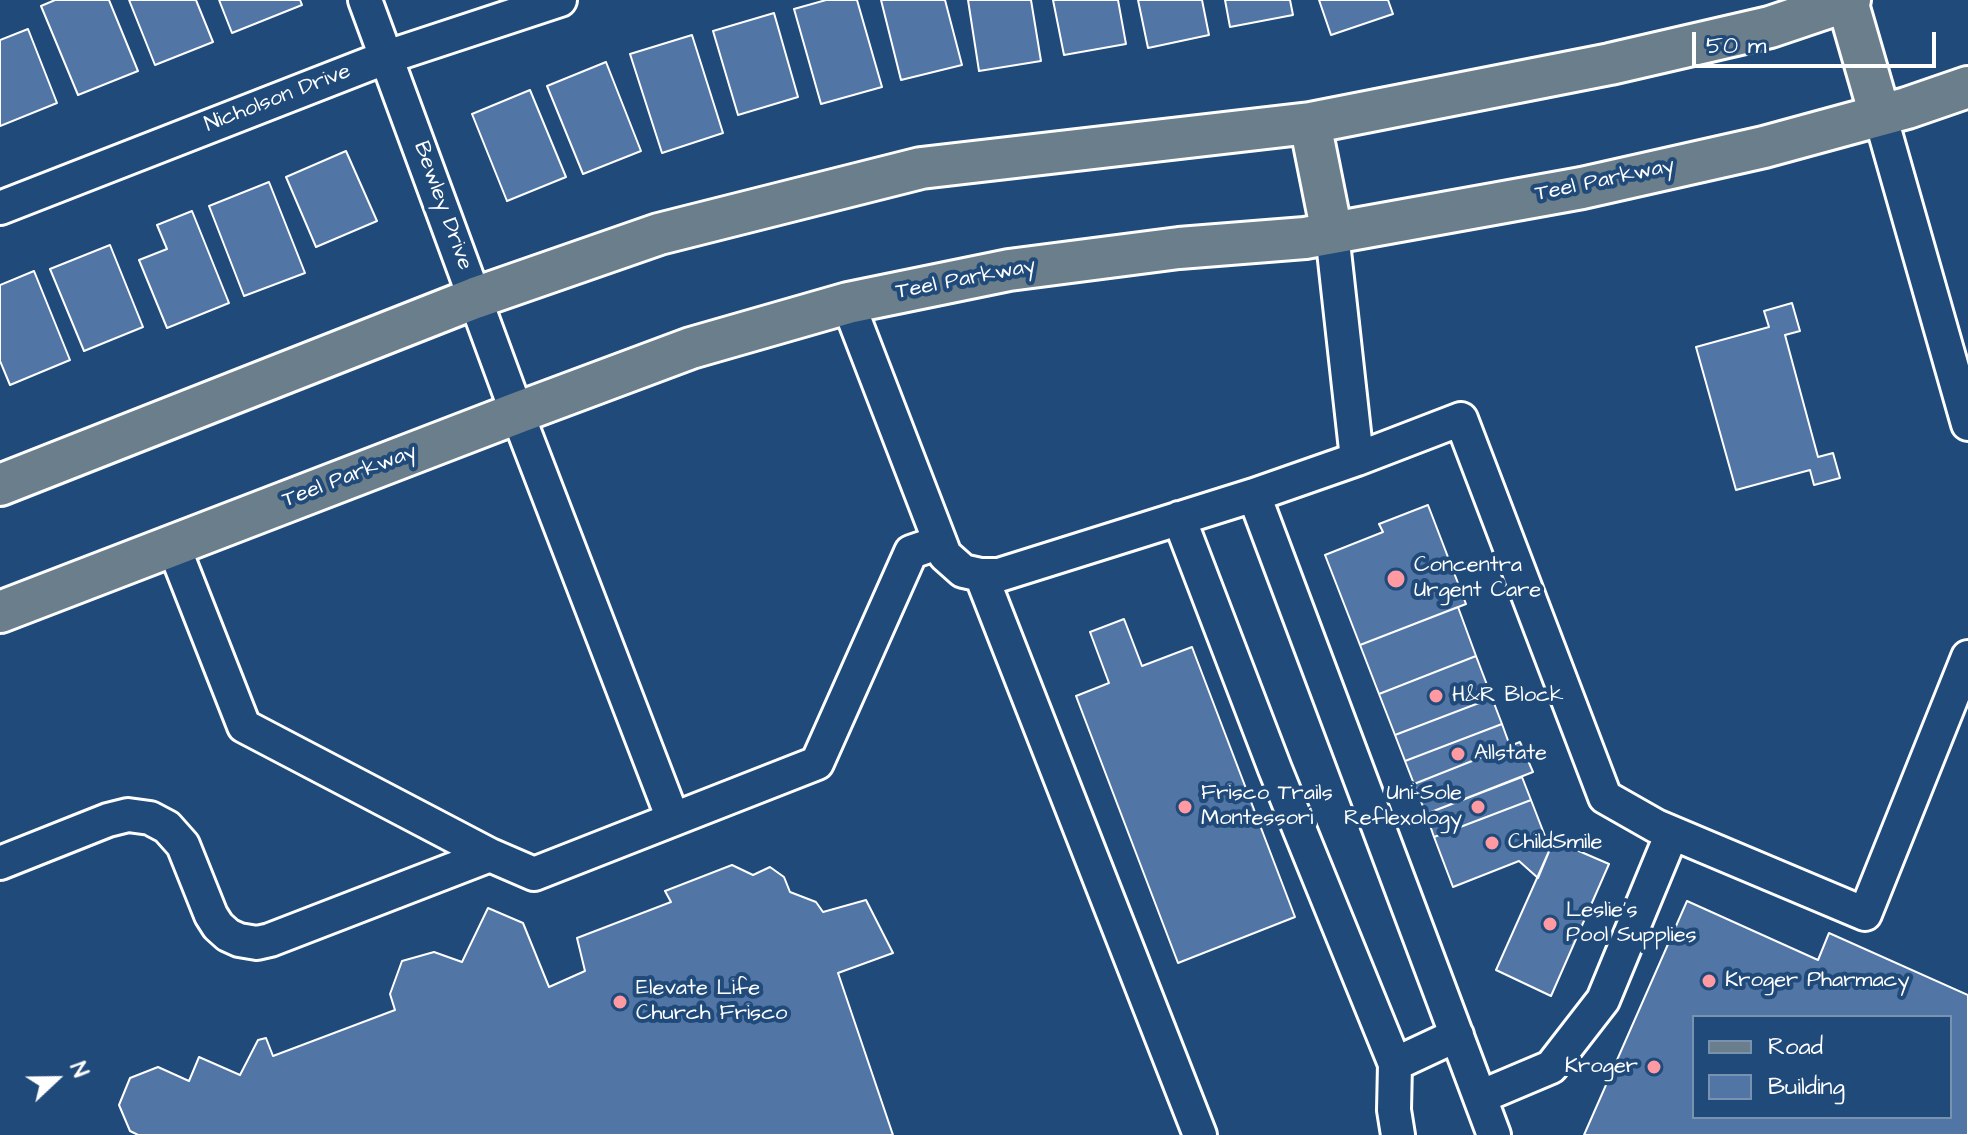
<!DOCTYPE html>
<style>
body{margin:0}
#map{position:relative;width:1968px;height:1135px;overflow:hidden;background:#1f4a7a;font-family:"Architects Daughter",sans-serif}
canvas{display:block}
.legend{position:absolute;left:1692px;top:1015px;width:260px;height:104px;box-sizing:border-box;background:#1f4a7a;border:2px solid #7992af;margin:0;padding:10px 14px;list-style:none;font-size:24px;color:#fff}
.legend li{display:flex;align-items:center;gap:16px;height:40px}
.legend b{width:40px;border:2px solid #7992af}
.north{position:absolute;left:16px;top:1039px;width:80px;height:80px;-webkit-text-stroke:6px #1f4a7a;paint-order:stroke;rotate:68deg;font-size:22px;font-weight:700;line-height:32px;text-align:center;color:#fff}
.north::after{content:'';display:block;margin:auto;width:28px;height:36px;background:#fff;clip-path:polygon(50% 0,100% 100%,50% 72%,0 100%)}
.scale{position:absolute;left:1692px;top:32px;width:244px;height:36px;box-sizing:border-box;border:4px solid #fff;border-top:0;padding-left:10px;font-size:24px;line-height:28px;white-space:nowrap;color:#fff;-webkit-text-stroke:6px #1f4a7a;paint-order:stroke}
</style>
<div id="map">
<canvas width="1968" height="1135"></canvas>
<ul class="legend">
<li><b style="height:10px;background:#6b7e8b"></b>Road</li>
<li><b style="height:22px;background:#5175a4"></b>Building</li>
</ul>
<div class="north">N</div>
<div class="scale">50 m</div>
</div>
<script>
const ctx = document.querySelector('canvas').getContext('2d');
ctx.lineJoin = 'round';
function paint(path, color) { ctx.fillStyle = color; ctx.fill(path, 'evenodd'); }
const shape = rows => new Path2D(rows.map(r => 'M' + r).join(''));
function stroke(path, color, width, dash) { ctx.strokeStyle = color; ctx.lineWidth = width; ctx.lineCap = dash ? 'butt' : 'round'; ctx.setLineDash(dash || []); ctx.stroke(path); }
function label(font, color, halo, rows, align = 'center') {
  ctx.font = font + ' "Architects Daughter",sans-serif'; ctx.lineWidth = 8; ctx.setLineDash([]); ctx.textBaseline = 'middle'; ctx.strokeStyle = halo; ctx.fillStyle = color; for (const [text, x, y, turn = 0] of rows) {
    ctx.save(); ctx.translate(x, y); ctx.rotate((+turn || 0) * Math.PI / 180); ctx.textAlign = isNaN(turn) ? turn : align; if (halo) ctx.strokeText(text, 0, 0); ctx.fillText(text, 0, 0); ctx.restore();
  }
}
const building = shape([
 [55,0,109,0,138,71,78,95,41,6,55,0],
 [129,0,196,0,213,42,155,65,129,0],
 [219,0,300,0,302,5,232,33,219,0],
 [826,0,857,0,882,87,821,104,794,9,826,0],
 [881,0,945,0,962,65,901,80,881,0],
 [968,0,1031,0,1041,61,979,71,968,0],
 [1053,0,1118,0,1126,44,1064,55,1053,0],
 [1138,0,1202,0,1209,35,1148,48,1138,0],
 [1225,0,1290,0,1293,15,1230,27,1225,0],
 [1319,0,1388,0,1393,14,1331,35,1319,0],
 [774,13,798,97,738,115,713,31,774,13],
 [28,29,57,103,0,126,0,40,28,29],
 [692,35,723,133,662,153,630,54,692,35],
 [606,62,641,151,583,174,547,86,606,62],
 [530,90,566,177,507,201,472,114,530,90],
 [346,151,377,221,316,247,286,177,346,151],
 [269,182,305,273,244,296,209,206,269,182],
 [192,211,229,303,167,328,139,260,167,249,157,225,192,211],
 [110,245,143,327,84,351,50,269,110,245],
 [34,271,70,360,10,385,0,361,0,285,34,271],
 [1792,303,1800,331,1785,335,1818,457,1833,453,1840,478,1814,485,1810,470,1736,490,1696,347,1769,327,1764,311,1792,303],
 [1428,505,1466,604,1360,645,1325,555,1383,532,1379,524,1428,505],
 [1458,607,1476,656,1379,694,1360,645,1458,607],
 [1124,619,1142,666,1192,647,1295,917,1178,963,1076,696,1109,683,1090,632,1124,619],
 [1476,656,1492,698,1395,735,1379,694,1476,656],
 [1492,698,1502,724,1405,761,1395,735,1492,698],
 [1502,724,1510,746,1414,784,1405,761,1502,724],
 [1520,742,1533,772,1426,814,1414,784,1520,742],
 [1522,777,1531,800,1434,837,1426,814,1522,777],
 [1531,800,1550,849,1538,878,1519,861,1453,887,1434,837,1531,800],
 [1558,842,1609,864,1551,996,1496,970,1550,849,1558,842],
 [732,865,753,875,770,867,784,877,790,892,816,902,823,912,866,900,893,953,838,973,893,1135,138,1135,130,1131,119,1105,130,1078,158,1067,189,1081,199,1057,240,1075,258,1040,266,1038,273,1056,395,1010,390,994,402,961,434,952,462,962,488,908,523,923,549,987,585,971,577,938,671,902,665,891,732,865],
 [1687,901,1818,960,1829,933,1968,995,1968,1135,1584,1135,1687,901],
 [1694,1017,1950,1017,1950,1117,1694,1117,1694,1017]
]);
const minor = shape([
 [365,0,517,413,673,819],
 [1880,115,1968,424],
 [0,208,387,57,560,0],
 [1332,233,1357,459,1461,419,1605,797,1656,826,1865,914,1968,657],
 [848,303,945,555,963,571,981,575,999,575,1254,495],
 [1357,459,1254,495,1494,1135],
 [1179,518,1275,769,1395,1064],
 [173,545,244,726,490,855],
 [981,575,1200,1135],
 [0,863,108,820,128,815,150,818,167,827,183,845,211,915,218,926,228,935,239,940,257,943,270,940,490,855,534,874,817,763,911,552,940,542],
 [1480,1097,1551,1067,1603,1000,1672,833],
 [1398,1135,1394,1110,1395,1064,1457,1035]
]);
const major = shape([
 [1847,1,1880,115],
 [1310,123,1332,233],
 [0,485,475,298,659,234,921,168,1310,123,1610,64,1770,27,1850,0],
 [0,612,517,413,691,348,848,303,1009,270,1179,248,1305,238,1582,188,1764,147,1907,108,1968,87]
]);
const markers = [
 [1396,579,10,"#ff9aa2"],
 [1436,696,8,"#ff9aa2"],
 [1458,754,8,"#ff9aa2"],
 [1185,807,8,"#ff9aa2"],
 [1478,807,8,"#ff9aa2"],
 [1492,843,8,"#ff9aa2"],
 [1550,924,8,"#ff9aa2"],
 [1709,981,8,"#ff9aa2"],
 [620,1002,8,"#ff9aa2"],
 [1654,1067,8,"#ff9aa2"]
];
const streetNames = [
 ["Nicholson Drive",278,99,-21],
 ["Teel Parkway",1605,181,-12],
 ["Bewley Drive",442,206,70],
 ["Teel Parkway",966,280,-11],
 ["Teel Parkway",350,477,-21]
];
const poiNames = [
 ["Concentra",1414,566],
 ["Urgent Care",1414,591],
 ["H&R Block",1452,696],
 ["Allstate",1474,754],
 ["Frisco Trails",1201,794],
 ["Montessori",1201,819],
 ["Uni-Sole",1462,794,"right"],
 ["Reflexology",1462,819,"right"],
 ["ChildSmile",1508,843],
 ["Leslie's",1566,911],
 ["Pool Supplies",1566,936],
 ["Kroger Pharmacy",1725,981],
 ["Elevate Life",636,989],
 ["Church Frisco",636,1014],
 ["Kroger",1638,1067,"right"]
];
paint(building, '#5175a4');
stroke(building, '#fff', 2);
stroke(minor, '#fff', 38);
stroke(major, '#fff', 46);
stroke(minor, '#1f4a7a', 32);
stroke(major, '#6b7e8b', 40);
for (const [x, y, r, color] of markers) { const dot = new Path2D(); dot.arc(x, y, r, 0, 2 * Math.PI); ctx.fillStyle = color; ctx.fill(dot); stroke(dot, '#1f4a7a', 3); }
label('22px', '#fff', '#1f4a7a', streetNames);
label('22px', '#fff', '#1f4a7a', poiNames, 'left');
</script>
